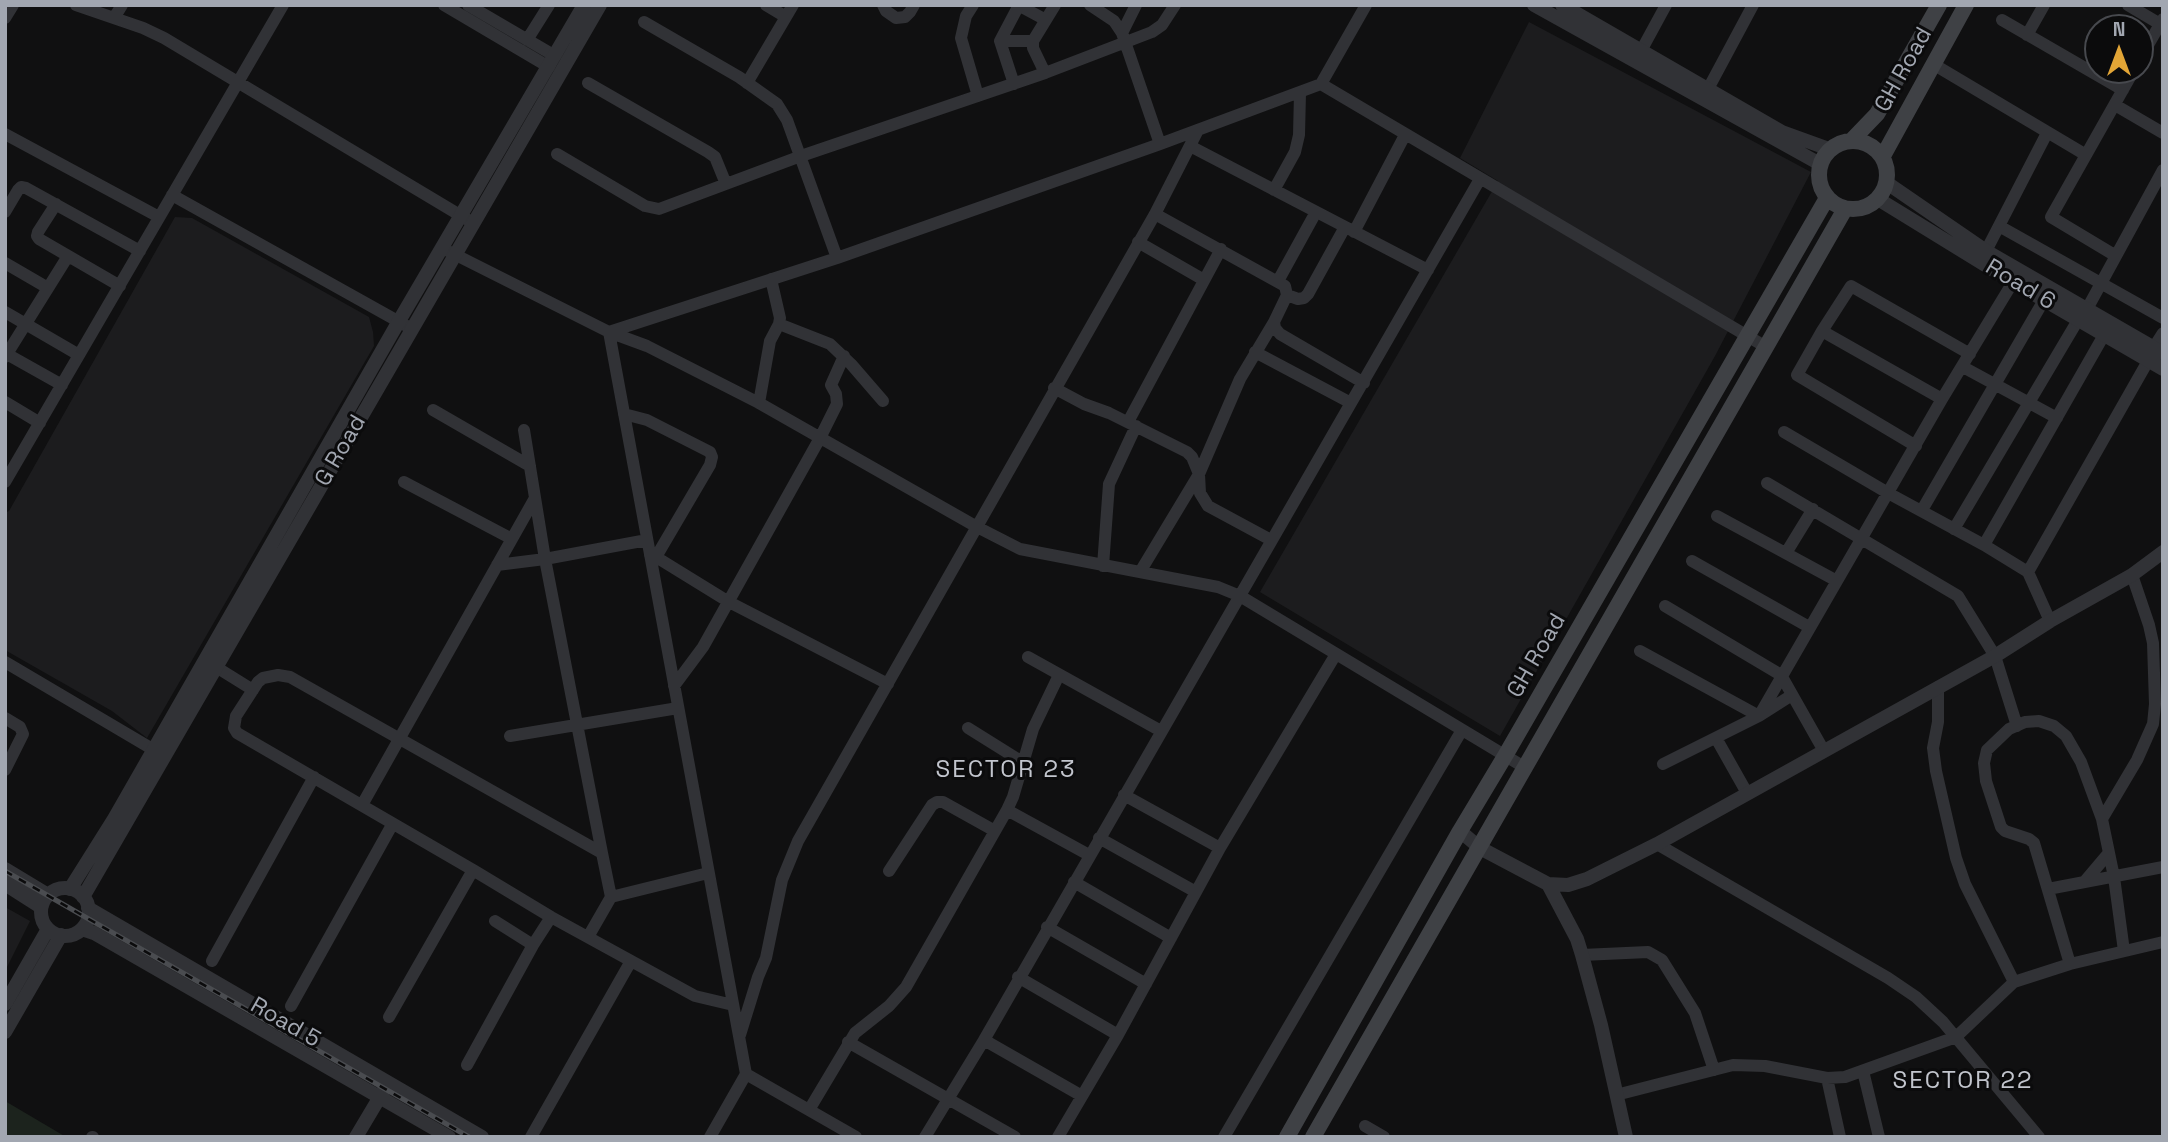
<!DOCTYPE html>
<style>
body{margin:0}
#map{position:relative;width:2168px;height:1142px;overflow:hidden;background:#101011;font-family:"Space Grotesk",sans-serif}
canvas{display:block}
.frame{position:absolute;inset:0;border:7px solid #a2a7b1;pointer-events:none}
.north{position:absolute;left:2084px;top:14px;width:70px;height:70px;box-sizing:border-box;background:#0b0b0c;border:2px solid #47494e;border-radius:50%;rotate:0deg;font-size:19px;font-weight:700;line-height:28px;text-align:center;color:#a2a7b1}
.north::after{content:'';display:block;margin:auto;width:24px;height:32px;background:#e2a536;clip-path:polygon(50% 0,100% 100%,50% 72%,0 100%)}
</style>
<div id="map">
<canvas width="2168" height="1142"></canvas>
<div class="frame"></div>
<div class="north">N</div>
</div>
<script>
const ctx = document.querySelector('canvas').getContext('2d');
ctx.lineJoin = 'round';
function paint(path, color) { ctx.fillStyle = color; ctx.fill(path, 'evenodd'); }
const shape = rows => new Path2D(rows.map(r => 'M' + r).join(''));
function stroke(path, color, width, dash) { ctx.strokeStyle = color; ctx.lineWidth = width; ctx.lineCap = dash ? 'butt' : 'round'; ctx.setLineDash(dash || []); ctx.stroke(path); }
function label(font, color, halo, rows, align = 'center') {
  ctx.font = font + ' "Space Grotesk",sans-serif'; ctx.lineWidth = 6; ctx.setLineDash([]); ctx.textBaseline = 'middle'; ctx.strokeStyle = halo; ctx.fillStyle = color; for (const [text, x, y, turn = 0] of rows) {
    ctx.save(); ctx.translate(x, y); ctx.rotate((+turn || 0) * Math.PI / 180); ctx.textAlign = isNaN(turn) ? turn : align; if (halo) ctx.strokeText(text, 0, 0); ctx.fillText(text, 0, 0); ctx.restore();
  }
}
const built = shape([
 [1529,22,1811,172,1715,356,1500,736,1260,592,1498,181,1460,158],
 [175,217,192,218,369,317,373,332,374,346,147,738,112,711,5,650,5,513,9,511],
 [5,907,30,921,5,971]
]);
const green = shape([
 [5,1101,66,1137,5,1137]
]);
const minor = shape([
 [76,5,143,28,164,38,468,220],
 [444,5,549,67],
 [468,5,555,56],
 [766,5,786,17],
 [883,5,886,11,896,18,905,17,910,12,914,5],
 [973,5,966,16,961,38,978,96],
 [1018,5,1046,20],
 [1090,5,1114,21,1122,33,1160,144],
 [1366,5,1321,84,1766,347],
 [2128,5,2160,24],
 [5,18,13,5],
 [114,18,122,5],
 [2002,20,2123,90],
 [644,22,739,77,777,104,787,120,837,258],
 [1122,33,1136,5],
 [2027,35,2044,5],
 [527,40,549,5],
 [1000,41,1033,41],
 [1641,51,1666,5],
 [2140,59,2163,19],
 [1933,64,2086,155],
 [1045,73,1033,48,1033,41,1055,5],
 [588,83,708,152,715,157,726,184],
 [747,83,793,5],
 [1014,84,1000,41,1019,5],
 [1708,89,1753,5],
 [2115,105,2163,133],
 [5,134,159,217],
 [1190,146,1428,270],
 [557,154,645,206,659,209,801,156,1045,73,1152,32,1162,25,1175,5],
 [1274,190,1295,152,1299,135,1300,93],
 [172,195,412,329],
 [56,204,38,232,37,236,39,239,120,286],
 [5,212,18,190,21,187,26,188,140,251],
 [1155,214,1285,286,1287,295,1274,322,1275,328,1280,334,1364,383],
 [1999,226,2163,318],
 [1354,232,1405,135],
 [1138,242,1204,280],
 [446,250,609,332,647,346,759,403,977,527,1020,549,1218,587,1240,596,1524,767],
 [1986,251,2047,133],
 [2116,256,2051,217,2134,70],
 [5,263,48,288],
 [1278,281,1316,212],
 [1287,295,1298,299,1304,298,1308,294,1345,227],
 [2087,309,2163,170],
 [5,312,79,355],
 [779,324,830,344,851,364,883,401],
 [1822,331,1942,399],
 [2154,347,2163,333],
 [1255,352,1351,403],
 [5,353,62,385],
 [5,357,68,256],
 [1963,367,2057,418],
 [1054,388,1084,404,1109,413,1187,452,1192,457,1199,474,1200,493,1208,506,1271,540],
 [5,402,40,423],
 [759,403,770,341,779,324,780,318,771,279],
 [433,410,530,466],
 [624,414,647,420,710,452,712,457,710,465,656,557],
 [1128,422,1221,249],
 [524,430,545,559,602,853],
 [1784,432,1888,493,1984,545,2028,572,2050,621],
 [1916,446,1797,375,1822,331,1851,286,1970,354],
 [5,482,283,5],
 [404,482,512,539],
 [1767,483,1958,596,1995,656,2017,726],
 [1922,510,2044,300],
 [1717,516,1837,581],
 [1954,529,2078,320],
 [1984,545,2104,335],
 [1786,553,1813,509],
 [650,555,656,557,729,602,888,684],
 [1692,561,1809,627],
 [497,565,545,559,647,540],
 [1103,566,1109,484,1136,426],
 [1140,572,1199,474,1240,379,1274,322],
 [2028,572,2148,361],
 [1665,606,1781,675,1824,751],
 [1640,651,1759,716,1792,695],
 [1028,657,1161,731],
 [5,662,154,750],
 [216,667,253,690],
 [674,686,703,647,820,438,837,404,836,394,831,385,844,356],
 [1938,687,1938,722,1933,748,1936,771,1956,858,1965,884,2014,982],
 [5,718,20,727,23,734,5,770],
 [968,728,1024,763],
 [510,736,678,708],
 [1716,738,1747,793],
 [1663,764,1759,716,1942,399,2013,282],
 [362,805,535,498],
 [1007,810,1089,855],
 [2102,819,2137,760,2153,724,2155,704,2153,643,2149,625,2132,575],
 [1099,838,1196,892],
 [1657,844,1888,978,1916,997,1943,1022,2039,1137],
 [1220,848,1336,654],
 [889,871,932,805,937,802,943,802,995,831],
 [2086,880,2108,854],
 [1074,882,1171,938],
 [2048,889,2163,867],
 [611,897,708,873],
 [551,917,695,996,733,1005],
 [495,921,533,945],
 [1047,927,1146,984],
 [1582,955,1648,952,1662,960,1695,1013,1714,1070],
 [212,961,314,777],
 [2070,964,2034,843,2029,839,2005,831,2001,827,1986,781,1984,763,1987,750,2009,729,2025,722,2039,721,2054,726,2066,736,2081,762,2102,819,2114,877,2124,951],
 [1018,977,1118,1035],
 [291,1006,392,825],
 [389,1017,473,870,237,733,234,728,236,716,258,682,263,678,278,675,290,677,602,853,611,897,588,937],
 [740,1035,758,977,766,958,782,880,798,841,1155,214,1198,130],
 [984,1040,1082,1096],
 [848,1042,1015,1137],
 [467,1065,533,945,551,917,473,870],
 [1863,1071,1879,1137],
 [746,1074,856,1137],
 [1827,1078,1840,1137],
 [1616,1095,1733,1065,1765,1066,1827,1078,1845,1077,1956,1037,2014,982,2070,964,2163,942],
 [809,1110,855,1033,889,1006,906,987,1007,810,1013,797,1033,729,1059,675],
 [1365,1126,1384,1137],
 [92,1137,93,1137],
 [531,1137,631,961],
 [710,1137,746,1074,609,332,837,258,1160,144,1321,84],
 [925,1137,984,1040,1480,179],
 [1058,1137,1118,1035,1220,848,1124,795],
 [1224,1137,1462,730]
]);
const tertiary = shape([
 [1534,5,1820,164],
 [1562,5,1782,132,1829,149],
 [1887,183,1986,251,2163,353],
 [1878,199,2013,282,2163,369],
 [1460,831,1480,848,1548,884,1568,885,1587,879,1657,844,1995,656,2050,621,2132,575,2163,552],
 [5,869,48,895],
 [5,884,41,907],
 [1548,884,1577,939,1582,955,1601,1025,1626,1137],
 '41 912a24 24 0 1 1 48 0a24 24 0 1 1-48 0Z',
 [70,889,114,819,399,321,584,5],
 [83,897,600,5],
 [88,908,482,1137],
 [82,929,94,933,449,1137],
 [5,1004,48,929],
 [5,1032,61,935],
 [356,1137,384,1090]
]);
const secondary = shape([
 [1852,140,1877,114,1939,5],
 '1819 175a34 34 0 1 1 68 0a34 34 0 1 1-68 0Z',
 [1883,156,1966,5],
 [1287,1137,1460,831,1505,756,1827,198],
 [1313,1137,1845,209]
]);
const rail = shape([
 [5,871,469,1137]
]);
const streetNames = [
 ["GH Road",1904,70,-61],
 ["Road 6",2020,285,31],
 ["G Road",341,451,-60],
 ["GH Road",1537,656,-60],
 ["Road 5",285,1023,30]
];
const neighbourhoodNames = [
 ["SECTOR 23",1006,770],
 ["SECTOR 22",1963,1081]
];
paint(built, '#1c1c1e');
paint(green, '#1c231d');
stroke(minor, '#313236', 12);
stroke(tertiary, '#313236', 14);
stroke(secondary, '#3f4145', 16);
stroke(rail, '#4a4c50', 5);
stroke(rail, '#0b0b0c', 2.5, [8]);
label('23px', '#a2a7b1', '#0b0b0c', streetNames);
ctx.letterSpacing = '2px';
label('24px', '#c2c5cd', '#0b0b0c', neighbourhoodNames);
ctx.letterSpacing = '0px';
</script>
